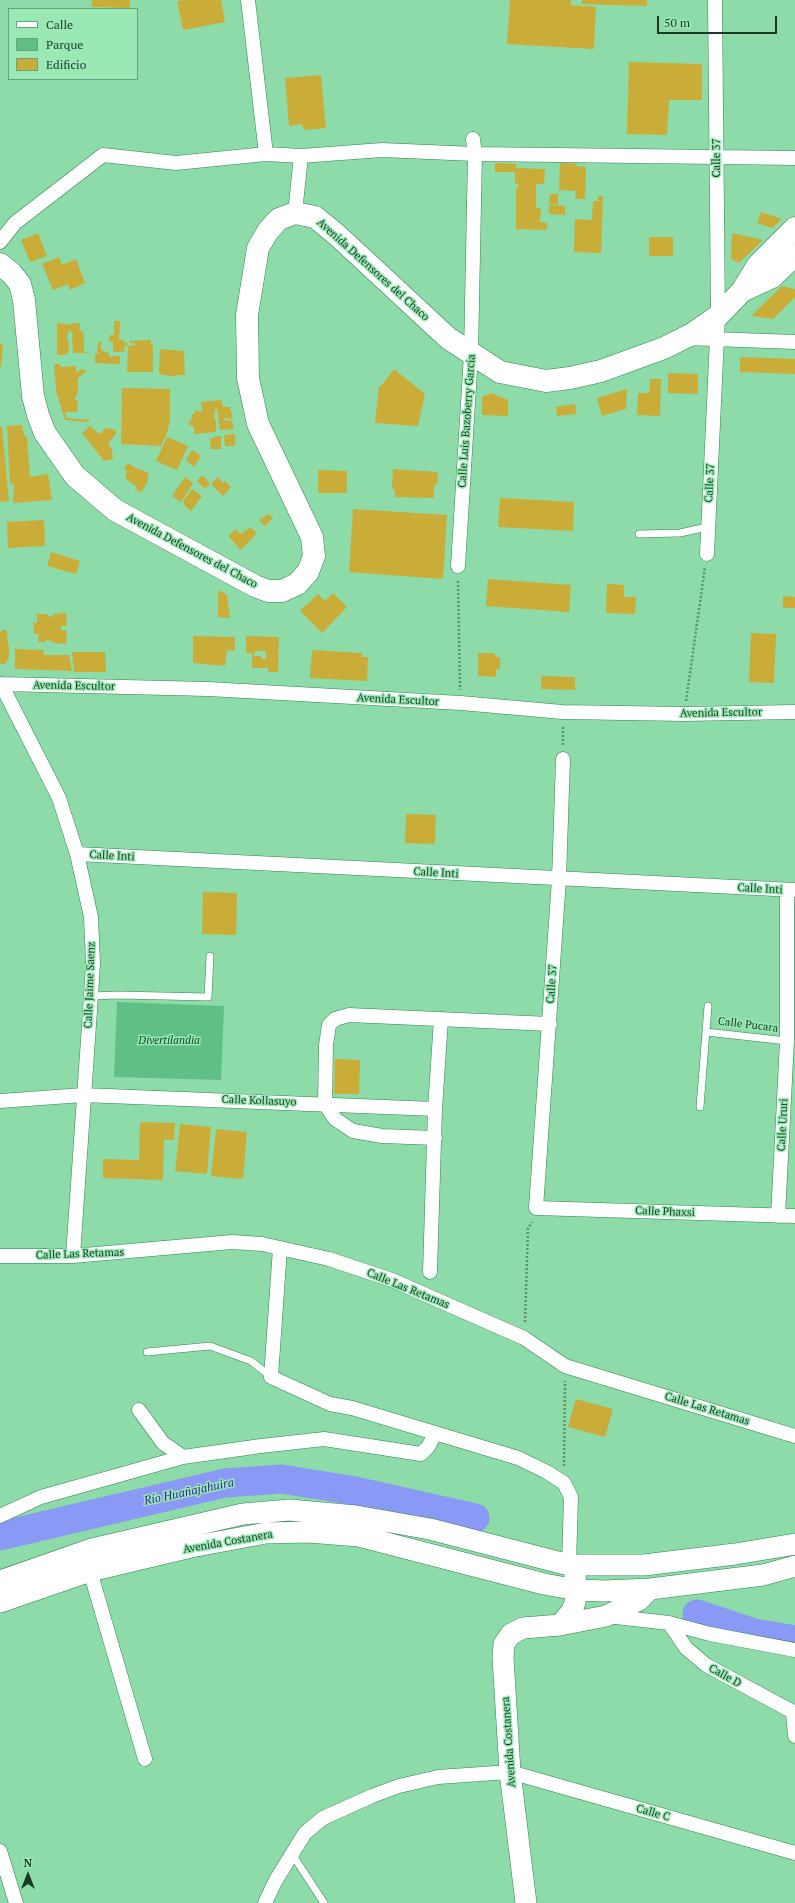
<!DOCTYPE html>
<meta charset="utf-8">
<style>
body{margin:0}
#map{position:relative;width:795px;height:1903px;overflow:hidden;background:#8ddba8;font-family:"PT Serif",serif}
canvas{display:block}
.legend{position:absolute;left:8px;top:8px;width:130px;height:72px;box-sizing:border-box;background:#9ae9b5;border:1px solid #67a37c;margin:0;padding:5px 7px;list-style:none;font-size:12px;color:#1a3a26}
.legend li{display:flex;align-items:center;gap:8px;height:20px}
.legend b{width:20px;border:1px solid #67a37c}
.north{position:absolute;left:8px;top:1855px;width:40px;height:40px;-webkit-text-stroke:3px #9ae9b5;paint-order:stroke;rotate:0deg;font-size:11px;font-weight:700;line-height:16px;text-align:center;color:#1a3a26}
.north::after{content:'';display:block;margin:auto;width:14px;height:18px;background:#1a3a26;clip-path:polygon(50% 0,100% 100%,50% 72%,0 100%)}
.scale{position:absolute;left:657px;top:16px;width:120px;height:18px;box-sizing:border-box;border:2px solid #1a3a26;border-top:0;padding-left:5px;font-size:12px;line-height:14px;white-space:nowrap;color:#1a3a26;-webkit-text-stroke:3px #9ae9b5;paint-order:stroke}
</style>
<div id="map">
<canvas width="795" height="1903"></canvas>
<ul class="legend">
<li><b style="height:5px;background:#fff"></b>Calle</li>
<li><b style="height:11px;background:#5fbf84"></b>Parque</li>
<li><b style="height:11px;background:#caad38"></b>Edificio</li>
</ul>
<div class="north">N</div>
<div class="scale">50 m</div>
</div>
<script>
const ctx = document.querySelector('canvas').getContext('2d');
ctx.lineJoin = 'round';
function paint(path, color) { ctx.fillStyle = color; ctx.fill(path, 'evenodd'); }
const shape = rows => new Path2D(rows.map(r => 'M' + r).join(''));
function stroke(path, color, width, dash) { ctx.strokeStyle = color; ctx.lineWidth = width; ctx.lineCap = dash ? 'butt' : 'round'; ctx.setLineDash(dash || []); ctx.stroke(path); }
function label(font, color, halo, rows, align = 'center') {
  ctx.font = font + ' "PT Serif",serif'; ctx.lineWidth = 3; ctx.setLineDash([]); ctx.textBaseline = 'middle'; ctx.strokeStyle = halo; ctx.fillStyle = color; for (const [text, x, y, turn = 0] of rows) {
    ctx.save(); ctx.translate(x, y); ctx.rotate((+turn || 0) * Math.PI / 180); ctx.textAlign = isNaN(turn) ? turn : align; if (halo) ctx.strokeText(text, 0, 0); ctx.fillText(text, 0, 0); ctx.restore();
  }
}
const green = shape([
 [117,1002,224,1006,221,1080,114,1077]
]);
const river = shape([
 [0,1536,225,1483,281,1479,350,1490,475,1518],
 [697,1614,754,1633,795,1640]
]);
const building = shape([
 [92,0,130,0,130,8,92,7],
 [184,0,221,0,225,22,183,30,177,1],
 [510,0,571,0,571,5,596,7,594,49,507,44],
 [582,0,647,0,647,6,582,4],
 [629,62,702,64,702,100,669,100,667,135,627,134],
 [321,75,326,128,304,130,302,124,289,126,285,78],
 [495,163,516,164,516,168,545,169,544,184,536,184,536,207,531,207,541,208,540,222,547,223,547,230,516,229,516,188,518,188,518,184,515,183,515,172,495,172],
 [560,163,577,164,576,166,586,167,585,199,575,199,576,191,559,190],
 [550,194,558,194,558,205,549,204],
 [598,196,603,196,601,253,574,252,575,219,592,220,593,201,598,201],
 [549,205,565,206,565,215,549,214],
 [761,212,782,219,772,228,757,223],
 [38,233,47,256,30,262,21,240],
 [732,233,763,240,739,263,731,259],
 [649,237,673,237,673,256,649,256],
 [59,257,62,265,76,259,85,283,70,290,68,284,53,290,42,264],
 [782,286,795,289,795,297,773,319,751,316],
 [114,321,120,321,119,340,124,340,124,343,127,343,128,345,124,346,125,346,124,352,113,352,113,342,109,342,110,335,114,335],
 [57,323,72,325,72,323,80,323,79,331,83,331,84,339,81,341,84,340,84,352,87,352,87,353,73,353,72,332,69,331,66,338,68,338,69,353,67,352,67,355,57,355],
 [130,340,132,341,151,340,151,345,153,345,153,372,127,372,128,346,135,345,135,343,130,343],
 [0,342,3,346,1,367,0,367],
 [98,342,101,342,101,350,109,353,109,357,120,356,120,364,95,363,95,354,99,353,97,351],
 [160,349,184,351,185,375,178,375,177,377,159,374],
 [740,357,795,359,795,374,740,372],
 [54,364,60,364,60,367,76,366,76,373,81,369,87,371,78,378,78,391,75,399,78,402,77,412,65,412,66,418,90,420,89,422,65,420,56,391],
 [394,369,425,394,418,426,375,423,379,386,381,386],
 [668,373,698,374,698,394,668,393],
 [650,379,661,379,660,416,637,415,638,393,649,393],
 [122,388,170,389,170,421,167,433,161,446,121,444],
 [627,389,626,409,602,416,597,398],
 [491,393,508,400,508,416,482,415,482,397],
 [221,400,223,407,230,407,233,419,224,418,224,420,232,421,234,429,220,430,217,409,215,409,214,417,216,422,216,432,194,434,194,427,188,424,192,419,191,414,195,414,195,410,198,410,197,412,202,411,201,402],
 [575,404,576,414,557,416,556,407],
 [22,425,24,436,27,437,30,477,48,474,52,500,13,503,14,484,10,483,7,426],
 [90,426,99,434,106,428,116,430,116,434,108,443,112,450,113,459,104,461,82,433],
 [0,427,2,427,9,501,0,502],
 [235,434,235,446,225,446,224,435],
 [215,436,221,436,221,449,211,449,210,438,215,438],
 [167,437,188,446,177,470,156,461],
 [192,450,201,456,194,467,186,460],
 [128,463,137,469,138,468,148,473,148,480,142,492,135,490,137,487,125,478,127,472,124,468],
 [393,469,438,472,437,485,434,485,434,498,395,497,395,490,392,488],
 [318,470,347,471,347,493,318,493],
 [202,475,210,483,205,489,197,481],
 [185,477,193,483,181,502,172,496],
 [218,477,223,483,225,481,231,487,223,496,211,484],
 [192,489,202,496,191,511,186,507,183,501],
 [500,498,574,502,573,531,498,527],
 [353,509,447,515,443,579,349,572],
 [269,514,273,518,265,526,259,520],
 [44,520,45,546,8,548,7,522],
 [251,527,257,533,241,550,228,536,236,529,240,534],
 [51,552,80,561,76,574,47,566],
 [488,579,571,585,569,612,486,606],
 [607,584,624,585,624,597,636,597,635,614,606,613],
 [218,590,227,595,230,618,218,617],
 [333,593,347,607,322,633,300,611,318,594,325,601],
 [783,596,795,597,795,608,783,608],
 [66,613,67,626,61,626,61,630,67,631,66,644,55,643,46,639,45,642,38,642,39,634,34,634,33,623,37,623,37,614,48,614,48,616,53,617,53,614],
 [2,630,7,630,6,635,8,634,7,638,9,647,9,657,5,664,0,664,0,633],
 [751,633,776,634,774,683,749,682],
 [193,636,235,637,235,651,227,650,225,666,193,663],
 [246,636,279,637,278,672,268,672,268,668,252,668,252,653,246,653],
 [255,651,266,651,266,659,261,659,261,656,254,656],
 [15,649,43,650,44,655,69,655,72,671,15,669],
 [312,650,362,653,362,657,368,657,367,681,310,678],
 [72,652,105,652,106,672,74,672],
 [478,653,495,653,495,657,500,657,500,669,496,669,496,677,478,676],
 [541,676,575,677,575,690,541,689],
 [406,814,436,815,435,844,405,843],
 [203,892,237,893,236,935,202,934],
 [335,1059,360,1060,359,1094,334,1094],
 [140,1122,175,1123,174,1140,164,1140,163,1180,103,1178,103,1159,139,1160],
 [180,1124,211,1127,207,1174,175,1171],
 [216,1129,247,1132,243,1179,211,1176],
 [576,1399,613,1409,605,1437,568,1427]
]);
const path = shape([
 [458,581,460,690],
 [686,701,705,567],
 [563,727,563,746],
 [525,1322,528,1229,532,1222],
 [564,1466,565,1381]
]);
const lane = shape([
 [639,534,680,533,707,527],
 [91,996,118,995,208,997,210,956],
 [706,1032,787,1041],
 [700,1107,708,1006],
 [147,1352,210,1346,251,1361,271,1377],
 [292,1854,324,1903]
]);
const street = shape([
 [248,0,266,154],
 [295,213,301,156],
 [0,242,15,223,103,155,176,163,266,154,301,156,382,150,475,154,795,158],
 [685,338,795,342],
 [707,554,718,316,715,0],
 [458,566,471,354,475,154,473,139],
 [0,684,208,689,461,703,562,712,684,714,795,712],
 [1,684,59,798,77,854,91,917,93,963,91,996,73,1256],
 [563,759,559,879,536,1208,795,1216],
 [77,854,795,890],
 [0,1101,83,1095,435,1109],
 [435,1138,382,1136,353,1131,335,1119,325,1104,326,1045,329,1025,335,1019,349,1015,550,1024],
 [778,1216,787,1041,787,890],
 [280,1248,271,1377,330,1404,352,1408,518,1458,547,1472,564,1483,571,1497,569,1565],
 [0,1256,73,1256,232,1242,262,1244,329,1259,392,1280,524,1338,565,1366,795,1436],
 [430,1272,435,1109,441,1019],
 [139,1410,163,1443,183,1457],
 [0,1516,41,1497,183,1457,261,1446,324,1439,421,1454,428,1447,435,1434],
 [90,1571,145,1759],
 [607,1616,669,1623,710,1634,795,1650],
 [669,1623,686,1648,706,1665,795,1713],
 [793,1712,795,1736],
 [0,1851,16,1903],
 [265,1903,276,1880,305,1833,323,1818,372,1796,399,1786,438,1777,510,1772,795,1853]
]);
const secondary = shape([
 [0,1581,92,1549,243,1514,290,1510,356,1516,430,1529,569,1565,644,1565,735,1554,795,1544],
 [0,1602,90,1571,191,1547,266,1533,308,1532,359,1536,544,1584,577,1590,605,1591,650,1589,763,1575,795,1566],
 [560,1625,572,1611,575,1602,577,1590,575,1576],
 [526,1903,510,1772,503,1657,504,1644,511,1634,523,1628,560,1625,606,1616,639,1600,650,1589]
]);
const primary = shape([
 [0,264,12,274,20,284,24,300,33,396,38,415,45,433,75,476,115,510,255,586,268,591,282,591,297,584,308,572,314,556,312,537,258,424,248,378,247,315,258,248,268,231,279,219,295,213,315,217,337,235,448,338,500,372,546,381,570,378,601,371,664,348,692,334,718,316,742,291,758,265,795,228],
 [742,291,772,277,795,255]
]);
const streetNames = [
 ["Calle 37",717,158,-90],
 ["Avenida Defensores del Chaco",373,270,42],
 ["Calle Luis Bazoberry Garcia",467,421,-86],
 ["Calle 37",710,483,-87],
 ["Avenida Defensores del Chaco",192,551,28],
 ["Avenida Escultor",74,686,1],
 ["Avenida Escultor",398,700,3],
 ["Avenida Escultor",721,713,-1],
 ["Calle Inti",112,856,3],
 ["Calle Inti",436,873,3],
 ["Calle Inti",760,889,3],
 ["Calle 37",552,984,-86],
 ["Calle Jaime Saenz",90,985,-88],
 ["Calle Pucara",748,1025,7],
 ["Calle Kollasuyo",259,1101,2],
 ["Calle Ururi",783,1125,-87],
 ["Calle Phaxsi",665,1212,2],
 ["Calle Las Retamas",80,1254,-2],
 ["Calle Las Retamas",408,1289,22],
 ["Calle Las Retamas",707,1409,17],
 ["Avenida Costanera",228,1542,-10],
 ["Calle D",725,1676,29],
 ["Avenida Costanera",509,1742,-94],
 ["Calle C",653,1813,16]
];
const parkNames = [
 ["Divertilandia",169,1041]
];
const waterNames = [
 ["Río Huañajahuira",189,1492,-12]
];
paint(green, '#5fbf84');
stroke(river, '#8999f5', 29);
paint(building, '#caad38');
stroke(lane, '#318052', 8);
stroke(street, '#318052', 15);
stroke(secondary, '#318052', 22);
stroke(primary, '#318052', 23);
stroke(path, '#5a936e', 2.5, [2, 2]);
stroke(lane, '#fff', 7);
stroke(street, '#fff', 14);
stroke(secondary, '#fff', 21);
stroke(primary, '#fff', 22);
label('11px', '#1a3a26', '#9ae9b5', streetNames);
label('italic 11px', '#003e1f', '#9ae9b5', parkNames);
label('italic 12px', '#2b1fa5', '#9ae9b5', waterNames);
</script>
